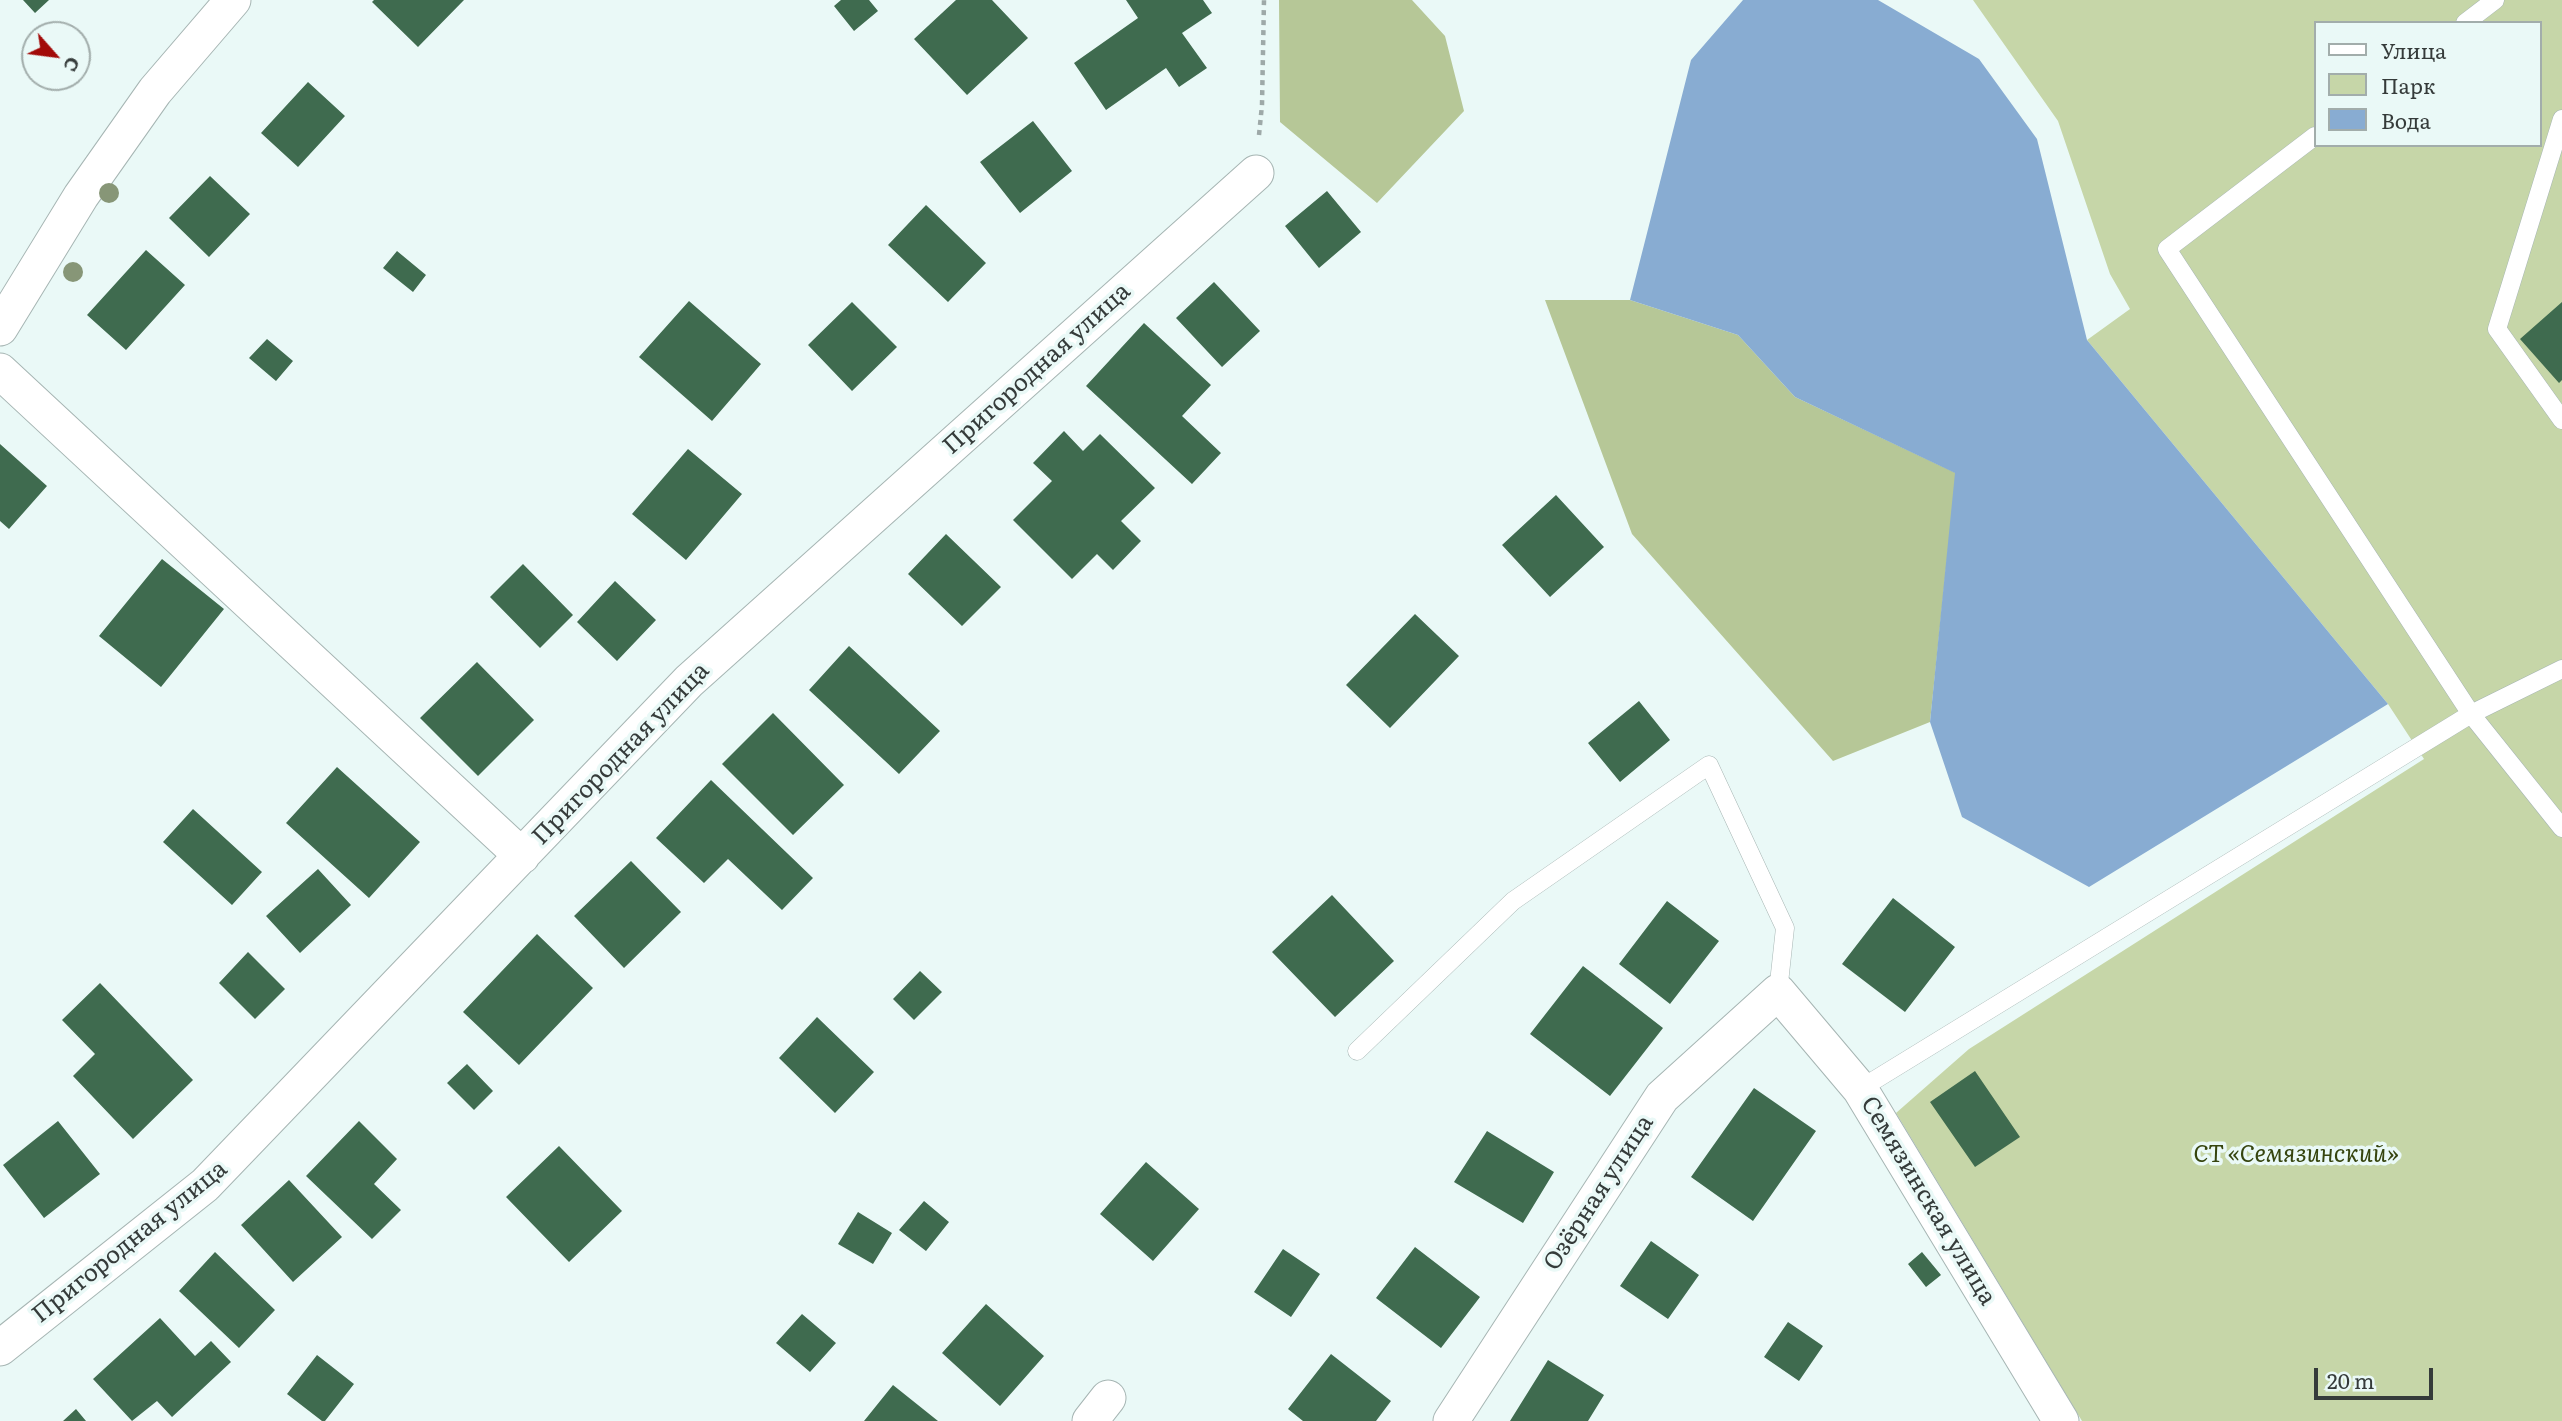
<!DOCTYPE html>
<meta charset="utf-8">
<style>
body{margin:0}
#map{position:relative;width:2562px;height:1421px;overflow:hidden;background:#eaf9f7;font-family:Literata,serif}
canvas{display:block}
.legend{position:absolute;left:2314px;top:21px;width:228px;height:126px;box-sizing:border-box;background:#eaf9f7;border:2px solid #a2adab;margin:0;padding:9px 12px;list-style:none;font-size:21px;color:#353b3a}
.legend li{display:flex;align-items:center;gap:14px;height:35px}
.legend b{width:35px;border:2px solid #a2adab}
.north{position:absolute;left:21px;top:21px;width:70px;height:70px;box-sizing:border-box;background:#eaf9f7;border:2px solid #a2adab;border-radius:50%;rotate:118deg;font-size:19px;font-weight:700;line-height:28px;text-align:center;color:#353b3a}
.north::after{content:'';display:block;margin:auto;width:24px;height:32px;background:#a20a08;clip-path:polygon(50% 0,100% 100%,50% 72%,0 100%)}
.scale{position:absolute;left:2314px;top:1368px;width:119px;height:32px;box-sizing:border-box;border:4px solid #353b3a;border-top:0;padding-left:9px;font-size:21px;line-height:24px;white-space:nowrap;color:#353b3a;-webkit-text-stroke:5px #eaf9f7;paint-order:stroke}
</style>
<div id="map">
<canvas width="2562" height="1421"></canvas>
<ul class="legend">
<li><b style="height:9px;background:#fff"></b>Улица</li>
<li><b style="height:19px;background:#c6d6a8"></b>Парк</li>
<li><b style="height:19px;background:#88acd2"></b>Вода</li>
</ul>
<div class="north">С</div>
<div class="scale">20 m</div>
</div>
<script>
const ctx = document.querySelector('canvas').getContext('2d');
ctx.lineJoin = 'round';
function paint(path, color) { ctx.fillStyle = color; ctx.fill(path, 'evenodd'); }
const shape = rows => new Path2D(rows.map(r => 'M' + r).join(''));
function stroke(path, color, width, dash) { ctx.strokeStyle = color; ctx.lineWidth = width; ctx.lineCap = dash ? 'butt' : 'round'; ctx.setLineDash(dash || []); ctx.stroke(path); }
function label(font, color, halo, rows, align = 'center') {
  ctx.font = font + ' Literata,serif'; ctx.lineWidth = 7; ctx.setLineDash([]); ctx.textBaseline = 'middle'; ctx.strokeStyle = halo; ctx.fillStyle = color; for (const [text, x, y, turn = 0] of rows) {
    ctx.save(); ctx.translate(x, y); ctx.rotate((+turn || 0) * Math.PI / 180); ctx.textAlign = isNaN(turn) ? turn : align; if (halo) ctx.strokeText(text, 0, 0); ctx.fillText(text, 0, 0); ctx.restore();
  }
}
const green = shape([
 [1973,0,2562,0,2562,1421,2082,1421,1896,1113,1969,1049,2424,759,2388,704,2087,340,2130,309,2110,274,2058,121],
 [2315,23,2539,23,2539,145,2315,145]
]);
const forest = shape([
 [1279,0,1412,0,1445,36,1464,111,1377,203,1280,122],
 [1545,300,1630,300,1738,335,1795,397,1956,473,1930,722,1833,761,1632,534]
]);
const water = shape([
 [1743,0,1878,0,1979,59,2037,139,2087,340,2388,704,2089,887,1962,817,1930,722,1955,473,1795,397,1738,335,1630,300,1691,60]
]);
const building = shape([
 [23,0,49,0,35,13],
 [374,0,464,0,418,47,372,2],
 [841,0,869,0,878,11,854,31,834,6],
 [956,0,992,0,1028,38,967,95,914,39],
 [1126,0,1203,0,1212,13,1182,33,1207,68,1179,87,1166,68,1106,110,1074,63,1138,18],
 [308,82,345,116,298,167,261,133],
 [1033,121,1072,171,1020,213,980,162],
 [210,176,250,214,209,257,169,218],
 [1327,191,1361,232,1319,268,1285,226],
 [926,205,986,263,948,302,888,245],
 [146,250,185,285,126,350,87,315],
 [397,251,426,275,413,292,383,268],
 [1214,282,1260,331,1222,367,1176,318],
 [689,301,761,364,712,421,639,357],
 [852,302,897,347,852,391,808,345],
 [2562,302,2562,380,2559,383,2520,339],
 [1144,323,1211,385,1182,416,1221,453,1192,484,1086,386],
 [267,339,293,361,276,381,249,358],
 [1064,431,1083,451,1100,434,1155,488,1121,521,1141,541,1113,570,1097,554,1072,579,1013,520,1052,481,1033,463],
 [0,444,47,486,9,529,0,521],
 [688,449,742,494,686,560,632,514],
 [1556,495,1604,547,1550,597,1502,545],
 [946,534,1001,587,962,626,908,574],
 [162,559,224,609,161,687,99,636],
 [523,564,573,615,540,648,490,597],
 [615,581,656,620,617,661,577,622],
 [1415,614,1459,656,1390,728,1346,685],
 [849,646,940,731,899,774,809,690],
 [477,662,534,720,478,776,420,718],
 [1639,701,1670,740,1620,782,1588,743],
 [773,713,844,785,793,835,722,764],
 [337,767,420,842,369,898,286,823],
 [711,780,813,878,782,910,728,859,704,883,656,838],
 [193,809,262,872,232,905,163,842],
 [631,861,681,912,624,968,574,916],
 [318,869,351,905,300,953,266,916],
 [1332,895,1394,961,1335,1017,1272,952],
 [1893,898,1955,947,1905,1012,1842,964],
 [1667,901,1719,941,1670,1004,1619,964],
 [537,934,593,988,519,1065,463,1012],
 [248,952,285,989,255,1019,219,983],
 [1583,966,1663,1028,1610,1096,1530,1034],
 [920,971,942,992,914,1020,893,999],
 [100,983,193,1080,133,1139,73,1076,95,1054,62,1020],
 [817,1017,874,1072,835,1113,779,1058],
 [467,1064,493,1091,474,1110,447,1083],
 [1975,1071,2020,1137,1975,1167,1930,1102],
 [1754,1088,1816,1131,1753,1221,1691,1177],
 [58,1121,100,1174,44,1218,3,1165],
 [359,1121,397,1159,374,1184,401,1210,372,1239,306,1176],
 [1487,1131,1554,1172,1523,1223,1454,1182],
 [559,1146,622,1211,569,1262,506,1197],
 [1146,1162,1199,1209,1153,1261,1100,1214],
 [289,1180,342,1237,293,1282,241,1225],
 [924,1201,949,1222,926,1251,899,1230],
 [858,1212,892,1233,873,1264,838,1244],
 [1651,1241,1699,1275,1668,1319,1620,1286],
 [1415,1247,1480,1297,1441,1348,1376,1298],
 [1283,1249,1320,1274,1291,1317,1254,1292],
 [215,1252,275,1310,239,1348,179,1291],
 [1922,1252,1941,1275,1926,1287,1908,1264],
 [986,1304,1044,1356,1000,1406,942,1353],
 [802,1314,836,1343,810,1372,776,1343],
 [160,1318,195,1356,211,1341,231,1362,172,1417,157,1401,132,1421,93,1379],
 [1788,1322,1823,1346,1799,1381,1764,1357],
 [1331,1354,1391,1401,1376,1421,1303,1421,1288,1409],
 [317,1355,354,1384,325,1421,322,1421,287,1394],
 [1548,1360,1604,1395,1588,1421,1510,1421],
 [893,1385,938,1421,864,1421],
 [76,1409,86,1421,63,1421]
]);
const path = shape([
 [1259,135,1262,105,1264,0]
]);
const lane = shape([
 [2465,23,2495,0],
 [2562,119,2497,329,2562,420],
 [2315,136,2167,249,2471,714,2562,828],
 [1357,1051,1513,901,1709,765,1785,928,1778,992],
 [1860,1089,2471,714,2562,669]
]);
const street = shape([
 [0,328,81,196,155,91,233,0],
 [0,371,522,856],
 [0,1348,205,1185,689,681,1256,173],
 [1090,1421,1108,1398],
 [1451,1421,1662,1097,1778,992,1860,1089,2061,1421]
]);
const trees = [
 [109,193],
 [73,272]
];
const streetNames = [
 ["Пригородная улица",1037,369,-42],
 ["Пригородная улица",621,754,-46],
 ["Озёрная улица",1599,1193,-57],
 ["Семязинская улица",1928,1201,59],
 ["Пригородная улица",130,1242,-39]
];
const parkNames = [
 ["СТ «Семязинский»",2296,1155]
];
paint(green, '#c6d6a8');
paint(forest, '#b6c797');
paint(water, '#88acd2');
paint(building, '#3f6b4f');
stroke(lane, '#a6b5b3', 19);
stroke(street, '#a6b5b3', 37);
stroke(path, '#9ea9a8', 4.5, [5, 5]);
stroke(lane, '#fff', 18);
stroke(street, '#fff', 35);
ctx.fillStyle = '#879677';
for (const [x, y] of trees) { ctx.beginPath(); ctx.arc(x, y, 10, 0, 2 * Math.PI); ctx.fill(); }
label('24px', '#353b3a', '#eaf9f7', streetNames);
label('italic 24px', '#36450f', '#eaf9f7', parkNames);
</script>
